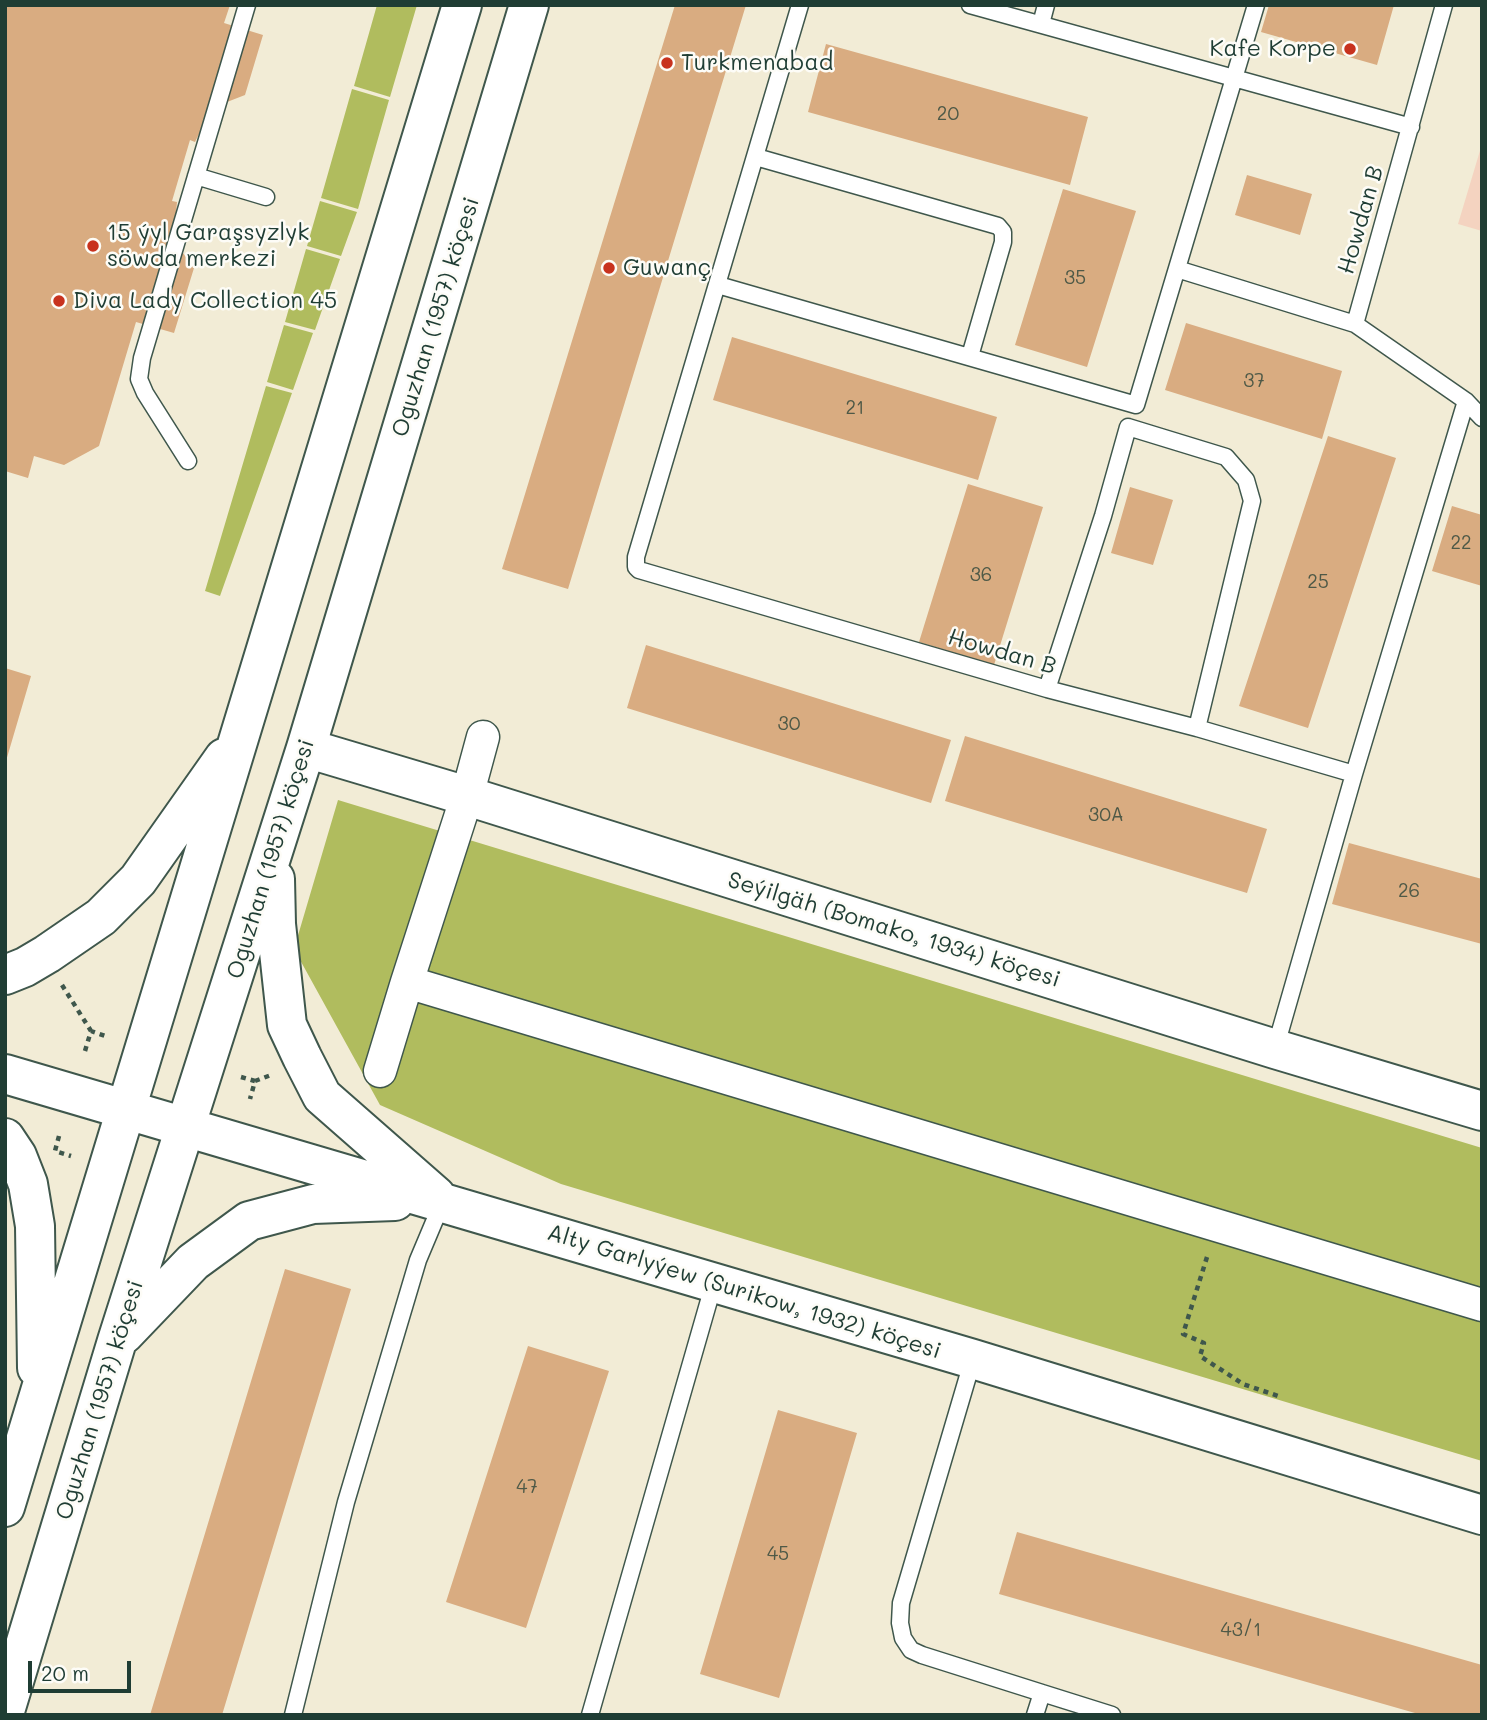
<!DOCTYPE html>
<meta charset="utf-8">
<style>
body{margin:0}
#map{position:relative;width:1487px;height:1720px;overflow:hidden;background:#f2ecd6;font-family:Mali,sans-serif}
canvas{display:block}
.frame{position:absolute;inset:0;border:7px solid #1f3d34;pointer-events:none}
.scale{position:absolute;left:28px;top:1661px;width:103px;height:32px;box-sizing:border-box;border:4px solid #1f3d34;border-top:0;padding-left:9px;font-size:21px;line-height:24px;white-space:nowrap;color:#1f3d34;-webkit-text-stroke:5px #fdfcf7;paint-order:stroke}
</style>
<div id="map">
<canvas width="1487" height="1720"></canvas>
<div class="frame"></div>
<div class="scale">20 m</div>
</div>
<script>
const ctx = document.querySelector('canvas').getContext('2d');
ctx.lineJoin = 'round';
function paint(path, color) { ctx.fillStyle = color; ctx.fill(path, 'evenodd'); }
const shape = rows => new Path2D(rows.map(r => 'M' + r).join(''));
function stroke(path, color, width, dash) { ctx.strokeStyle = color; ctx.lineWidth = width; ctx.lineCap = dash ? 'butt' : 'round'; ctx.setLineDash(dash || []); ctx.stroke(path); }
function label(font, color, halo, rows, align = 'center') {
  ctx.font = font + ' Mali,sans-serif'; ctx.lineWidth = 5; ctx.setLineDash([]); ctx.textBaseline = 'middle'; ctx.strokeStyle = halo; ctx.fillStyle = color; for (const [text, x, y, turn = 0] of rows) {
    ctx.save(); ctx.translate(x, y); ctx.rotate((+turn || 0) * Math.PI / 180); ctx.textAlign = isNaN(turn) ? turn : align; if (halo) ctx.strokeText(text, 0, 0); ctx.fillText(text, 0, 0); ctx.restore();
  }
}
const built = shape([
 [1482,144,1482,231,1458,224]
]);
const green = shape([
 [377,5,417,5,390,97,354,86],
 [352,89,389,100,358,209,321,198],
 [320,201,357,212,341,256,307,246],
 [306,249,340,259,315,330,285,322],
 [284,325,313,333,293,390,267,382],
 [266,386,292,393,220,596,205,591],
 [338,800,1482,1148,1482,1461,561,1184,380,1105,294,949]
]);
const building = shape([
 [5,5,230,5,224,23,263,35,245,95,227,102,215,112,205,122,195,142,190,140,172,201,177,202,175,224,177,238,183,253,194,268,174,333,136,322,99,446,64,465,34,456,28,478,5,471],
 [675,5,746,5,568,589,502,569],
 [1269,5,1394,5,1377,65,1261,32],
 [826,44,1088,117,1070,185,808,112],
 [1247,175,1312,194,1300,235,1235,215],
 [1063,189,1136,211,1087,367,1015,345],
 [1186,323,1342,371,1322,439,1165,390],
 [732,337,997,417,978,480,713,400],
 [1328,436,1396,458,1308,728,1239,706],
 [968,484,1043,507,994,665,919,642],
 [1130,487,1173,500,1153,565,1111,553],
 [1452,506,1482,515,1482,586,1432,571],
 [646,645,951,740,931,803,627,708],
 [5,668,31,676,6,761,5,761],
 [965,736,1267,829,1247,893,945,801],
 [1349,843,1482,879,1482,944,1332,904],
 [285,1269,351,1289,222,1715,150,1715],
 [528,1346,609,1371,526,1628,446,1602],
 [778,1410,857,1433,779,1698,700,1674],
 [1017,1532,1482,1665,1482,1715,1422,1715,999,1594]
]);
const path = shape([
 [62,985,91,1031],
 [85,1051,91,1031,108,1037],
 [241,1077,255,1081,250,1099],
 [255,1081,271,1075],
 [59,1136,55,1151,71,1156],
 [1207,1257,1183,1334,1204,1343,1200,1356,1243,1384,1278,1396]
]);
const lane = shape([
 [800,5,636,557,636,567,639,570,1047,689,1197,728,1354,774],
 [970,5,1411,127],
 [1444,5,1355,324,1466,401,1482,418],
 [1041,24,1046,5],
 [756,157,998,226,1003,232,1003,242,970,356],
 [196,176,266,197],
 [1177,269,1355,324],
 [718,285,1136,405,1256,5],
 [188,461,145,393,139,379,142,358,247,5],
 [1047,689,1103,516,1128,427,1226,457,1246,480,1252,501,1197,728],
 [1275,1049,1354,774,1466,401],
 [973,1359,901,1603,900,1623,903,1638,911,1650,922,1655,1042,1693,1035,1715],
 [1042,1693,1112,1715],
 [293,1715,346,1502,418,1260,442,1203],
 [590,1715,714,1283]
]);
const street = shape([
 [483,737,467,796,407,982,1482,1305],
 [380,1071,407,982]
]);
const secondary = shape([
 [306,748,467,796,1275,1049,1482,1111],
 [275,879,276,924,287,1025,302,1057,322,1096,436,1196],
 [5,975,25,967,47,954,101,917,138,880,224,758],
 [5,1074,973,1359,1482,1515],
 [5,1138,17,1156,28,1184,35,1226,37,1368],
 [124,1334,193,1262,249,1221,313,1204,395,1201],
 [5,1507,462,5],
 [5,1711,117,1341,306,748,529,5]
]);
const markers = [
 [1350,49,7,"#c8321e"],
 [667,63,7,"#c8321e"],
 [93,246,7,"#c8321e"],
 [609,268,7,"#c8321e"],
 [59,301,7,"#c8321e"]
];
const numberNames = [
 ["20",948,114],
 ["35",1075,278],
 ["37",1254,381],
 ["21",855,408],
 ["22",1461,543],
 ["36",981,575],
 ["25",1318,582],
 ["30",789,724],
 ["30A",1106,815],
 ["26",1409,891],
 ["47",527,1487],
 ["45",778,1554],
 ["43/1",1241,1630]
];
const poiNames = [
 ["Kafe Korpe",1336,49,"right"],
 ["Turkmenabad",681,63],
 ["15 ýyl Garaşsyzlyk",107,233],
 ["söwda merkezi",107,259],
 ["Guwanç",623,268],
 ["Diva Lady Collection 45",73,301]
];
const streetNames = [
 ["Howdan B",1361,220,-74],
 ["Oguzhan (1957) köçesi",436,317,-73],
 ["Howdan B",1002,652,16],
 ["Oguzhan (1957) köçesi",271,859,-73],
 ["Seýilgäh (Bomako, 1934) köçesi",894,930,17],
 ["Alty Garlyýew (Surikow, 1932) köçesi",744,1292,17],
 ["Oguzhan (1957) köçesi",100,1400,-73]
];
paint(built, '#f4d3c0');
paint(green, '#b0bc5e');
paint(building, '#d9ac81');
stroke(lane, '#3f574c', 19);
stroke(street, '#3f574c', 35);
stroke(secondary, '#3f574c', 42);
stroke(path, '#3f574c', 4.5, [5, 5]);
stroke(lane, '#fff', 16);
stroke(street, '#fff', 32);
stroke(secondary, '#fff', 38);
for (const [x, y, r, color] of markers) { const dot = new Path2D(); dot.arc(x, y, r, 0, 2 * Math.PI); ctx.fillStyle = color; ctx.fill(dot); stroke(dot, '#fdfcf7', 2.5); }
label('19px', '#4e5947', null, numberNames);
label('23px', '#1f3d34', '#fdfcf7', poiNames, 'left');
label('23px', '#1f3d34', '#fdfcf7', streetNames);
</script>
